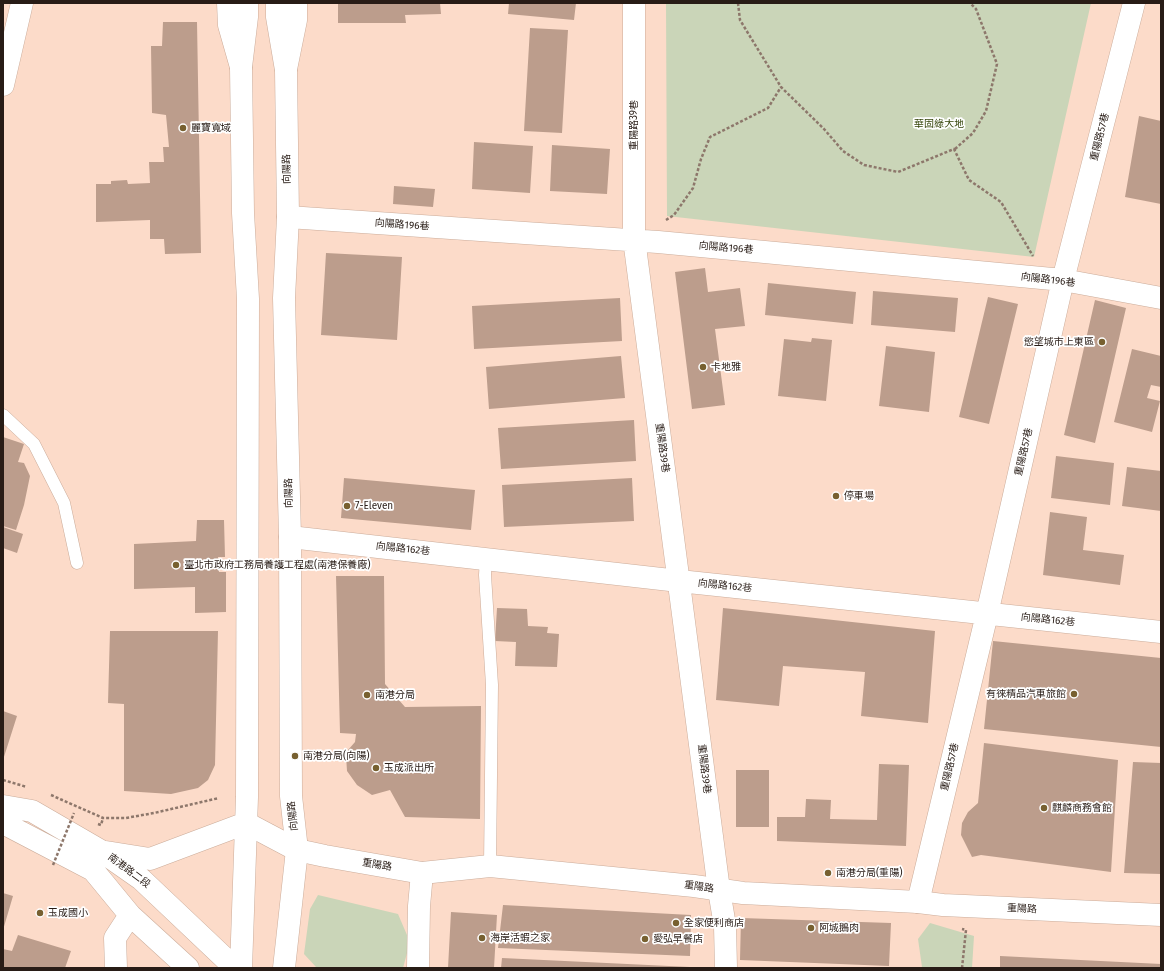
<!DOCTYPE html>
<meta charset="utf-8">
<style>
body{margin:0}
#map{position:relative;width:1164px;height:971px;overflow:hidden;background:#fcdbc9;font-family:"Fira Sans",sans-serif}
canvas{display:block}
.frame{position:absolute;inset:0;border:4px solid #281c16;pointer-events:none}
</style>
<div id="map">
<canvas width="1164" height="971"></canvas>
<div class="frame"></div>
</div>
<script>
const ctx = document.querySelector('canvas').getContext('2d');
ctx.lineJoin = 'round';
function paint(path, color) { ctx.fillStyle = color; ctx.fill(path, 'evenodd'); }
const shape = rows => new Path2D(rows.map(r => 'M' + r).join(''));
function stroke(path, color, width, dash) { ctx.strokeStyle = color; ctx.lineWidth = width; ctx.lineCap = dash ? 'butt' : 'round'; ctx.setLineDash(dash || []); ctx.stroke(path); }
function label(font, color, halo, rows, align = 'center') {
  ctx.font = font + ' "Fira Sans","Noto Sans TC",sans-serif'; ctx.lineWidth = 3.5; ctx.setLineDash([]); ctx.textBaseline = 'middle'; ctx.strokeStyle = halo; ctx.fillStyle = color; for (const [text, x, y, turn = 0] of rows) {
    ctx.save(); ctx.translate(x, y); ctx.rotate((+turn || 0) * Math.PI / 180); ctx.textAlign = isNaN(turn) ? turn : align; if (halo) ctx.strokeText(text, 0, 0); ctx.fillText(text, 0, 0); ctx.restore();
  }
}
const green = shape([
 [666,3,1091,3,1034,257,667,216],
 [318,895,398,914,410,942,403,968,321,968,316,967,304,954,310,909],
 [930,923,974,936,972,968,900,968,922,967,918,939]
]);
const building = shape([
 [338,3,440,3,441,14,405,15,406,23,338,23],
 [509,3,576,3,574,20,508,14],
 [163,22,197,22,201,253,165,254,164,239,150,239,150,220,96,222,96,184,111,184,111,181,127,180,128,184,150,183,149,162,164,162,163,147,169,147,166,115,152,113,151,46,162,46],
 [530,28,568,30,562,133,524,131],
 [1139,116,1161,121,1161,204,1125,197],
 [474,142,533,146,530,193,472,189],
 [552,145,610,149,607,194,550,191],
 [394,186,435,189,433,207,393,204],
 [326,253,402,257,397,340,321,335],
 [705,268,708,292,740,288,745,326,715,329,725,405,692,409,675,272],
 [768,283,856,292,853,324,765,315],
 [873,291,958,298,955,332,871,325],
 [988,297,1018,304,989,424,959,417],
 [620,298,622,341,474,349,472,306],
 [1095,300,1126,308,1095,443,1064,435],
 [812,338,832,340,826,401,778,396,784,339,811,342],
 [886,346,935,352,929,412,879,406],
 [1132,349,1161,356,1161,387,1151,385,1147,398,1160,401,1152,432,1114,422],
 [621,356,625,398,489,409,486,367],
 [634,420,636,461,501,469,498,428],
 [3,437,24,444,18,462,24,463,30,476,24,505,16,530,3,526],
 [1056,456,1114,463,1110,505,1051,498],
 [1127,467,1161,471,1161,511,1122,506],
 [344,478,475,490,471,530,341,518],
 [632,478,634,521,504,527,502,485],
 [1050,512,1087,517,1083,550,1124,555,1120,585,1043,575],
 [197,520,224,520,225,557,218,557,219,572,226,572,226,612,195,613,195,587,134,589,134,544,196,541],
 [3,527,23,534,17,553,3,548],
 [336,576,384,576,385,684,405,707,481,706,480,819,405,817,390,790,372,795,357,785,347,771,346,755,348,750,355,742,356,734,340,733],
 [497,608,527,609,528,626,548,627,547,633,559,634,557,667,515,666,516,642,495,641],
 [723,608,935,631,928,723,861,716,865,672,783,666,779,706,716,700],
 [110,631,218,631,215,765,208,780,198,788,171,794,124,791,124,704,108,703],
 [993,641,1161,658,1161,747,984,729],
 [3,711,17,716,3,760],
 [984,743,1118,760,1111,872,981,855,972,857,961,835,962,823,968,812,978,803],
 [1133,762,1161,763,1161,874,1124,873],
 [879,764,909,765,906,846,777,841,777,817,805,817,806,799,831,800,830,819,877,820],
 [736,770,769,770,769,827,736,827],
 [3,893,13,896,3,930],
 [503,905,691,915,690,956,498,948],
 [451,912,497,915,494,968,448,968],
 [741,918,891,923,889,966,740,960],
 [18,935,71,951,65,968,3,968,3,949,12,951],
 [1000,956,1161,964,1161,968,1000,968],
 [502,958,690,967,690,968,501,968]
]);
const path = shape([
 [738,3,740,20,781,87,824,129,843,151,864,165,898,172,954,149,969,180,1001,202,1033,256],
 [955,149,973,133,986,111,997,64,976,9,970,3],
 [666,220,674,215,693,188,701,159,710,137,768,108,781,87],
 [3,780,27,787],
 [51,795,103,818,126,818,154,813,219,798],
 [98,824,101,825,103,818],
 [962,968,966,930,962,929]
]);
const service = shape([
 [3,415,34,444,64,503,77,563],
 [486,558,485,575,492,685,490,866]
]);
const minor = shape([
 [228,3,229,25,241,67],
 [634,3,634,239,719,890,725,926,726,968],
 [286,69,296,20,296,3],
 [3,85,22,3],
 [288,217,658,242,1063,280,1161,298],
 [290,537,679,581,1161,632],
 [918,902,987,614,1063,280,1134,3]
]);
const tertiary = shape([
 [246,823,297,850,325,856,422,873,490,866,694,886,743,893,918,902,943,905,1161,915]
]);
const secondary = shape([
 [277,3,277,17,286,70,288,217,284,298,290,537,291,796,297,850,284,968],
 [3,806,32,811,101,851,141,879,235,968],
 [3,823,93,870,130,915,188,968],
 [106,852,150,859,246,823],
 [116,968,115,938,130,915],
 [241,968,247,797,248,299,243,213,241,67,247,17,247,3],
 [418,968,419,906,422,873]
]);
const pathBridge = shape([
 [53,865,74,813]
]);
const markers = [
 [183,128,4,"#776030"],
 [1102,342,4,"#776030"],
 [703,367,4,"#776030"],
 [836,496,4,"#776030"],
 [347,506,4,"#776030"],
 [176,565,4,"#776030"],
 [1074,694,4,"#776030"],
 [367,695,4,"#776030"],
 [295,756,4,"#776030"],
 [376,768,4,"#776030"],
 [1044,808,4,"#776030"],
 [828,873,4,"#776030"],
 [40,913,4,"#776030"],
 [676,923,4,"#776030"],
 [811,928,4,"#776030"],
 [482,938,4,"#776030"],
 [645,939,4,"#776030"]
];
const parkNames = [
 ["華固綠大地",939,124]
];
const streetNames = [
 ["重陽路39巷",634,125,-90],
 ["重陽路57巷",1100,137,-76],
 ["向陽路",287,169,-91],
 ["向陽路196巷",402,225,4],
 ["向陽路196巷",726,248,5],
 ["向陽路196巷",1048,280,7],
 ["重陽路39巷",662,448,82],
 ["重陽路57巷",1024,452,-77],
 ["向陽路",289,493,-91],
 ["向陽路162巷",403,549,6],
 ["向陽路162巷",725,586,6],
 ["向陽路162巷",1048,620,6],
 ["重陽路57巷",950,767,-77],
 ["重陽路39巷",704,769,83],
 ["向陽路",293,816,-97],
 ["重陽路",377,865,10],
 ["南港路二段",129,871,37],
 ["重陽路",699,887,9],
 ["重陽路",1022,909,3]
];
const poiNames = [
 ["麗寶寬域",191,128],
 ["慾望城市上東區",1094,342,"right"],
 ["卡地雅",711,367],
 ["停車場",844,496],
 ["7-Eleven",355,506],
 ["臺北市政府工務局養護工程處(南港保養廠)",184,565],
 ["有徠精品汽車旅館",1066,694,"right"],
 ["南港分局",375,695],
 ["南港分局(向陽)",303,756],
 ["玉成派出所",384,768],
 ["麒麟商務會館",1052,808],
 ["南港分局(重陽)",836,873],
 ["玉成國小",48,913],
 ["全家便利商店",684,923],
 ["阿城鵝肉",819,928],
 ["海岸活蝦之家",490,938],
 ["愛弘早餐店",653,939]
];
paint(green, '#cad5b8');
paint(building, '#bc9d8c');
stroke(service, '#cbac9a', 13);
stroke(minor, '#cbac9a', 23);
stroke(tertiary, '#cbac9a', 23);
stroke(secondary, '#cbac9a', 23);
stroke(path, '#8d776b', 2.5, [3, 2]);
stroke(service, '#fff', 12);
stroke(minor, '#fff', 22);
stroke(tertiary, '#fff', 22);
stroke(secondary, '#fff', 22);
stroke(pathBridge, '#8d776b', 2.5, [3, 2]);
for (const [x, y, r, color] of markers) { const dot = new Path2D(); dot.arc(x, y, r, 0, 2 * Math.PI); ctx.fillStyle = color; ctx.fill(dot); stroke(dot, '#fff', 1.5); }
label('10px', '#334308', '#fff', parkNames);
label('10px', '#281c16', '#fff', streetNames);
label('10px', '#281c16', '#fff', poiNames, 'left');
</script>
